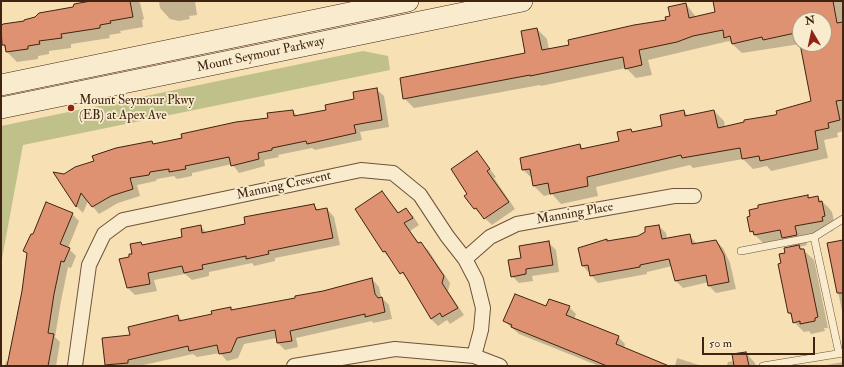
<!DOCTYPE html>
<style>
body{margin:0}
#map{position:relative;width:844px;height:367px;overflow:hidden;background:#f6e0b4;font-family:"IM FELL Double Pica",serif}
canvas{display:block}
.frame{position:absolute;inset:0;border:2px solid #412311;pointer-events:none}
.north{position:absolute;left:792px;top:12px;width:40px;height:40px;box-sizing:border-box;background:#f9ebce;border:1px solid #af9b82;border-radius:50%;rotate:351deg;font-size:11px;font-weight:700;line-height:16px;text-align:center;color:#412311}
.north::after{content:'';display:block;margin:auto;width:14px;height:18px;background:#8f2418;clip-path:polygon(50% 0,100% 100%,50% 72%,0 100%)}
.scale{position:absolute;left:702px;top:337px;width:113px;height:18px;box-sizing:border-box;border:2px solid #412311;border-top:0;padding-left:5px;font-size:12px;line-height:14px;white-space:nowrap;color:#412311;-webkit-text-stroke:3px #f9ebce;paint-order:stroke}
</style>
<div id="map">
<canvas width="844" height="367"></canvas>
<div class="frame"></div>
<div class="north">N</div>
<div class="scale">50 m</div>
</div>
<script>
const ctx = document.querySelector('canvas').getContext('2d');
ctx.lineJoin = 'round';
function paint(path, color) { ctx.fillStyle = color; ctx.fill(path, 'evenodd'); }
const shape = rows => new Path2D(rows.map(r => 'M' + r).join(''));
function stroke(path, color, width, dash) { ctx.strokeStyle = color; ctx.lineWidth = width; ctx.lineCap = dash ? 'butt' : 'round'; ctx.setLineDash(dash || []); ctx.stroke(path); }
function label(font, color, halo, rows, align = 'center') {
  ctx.font = font + ' "IM FELL Double Pica",serif'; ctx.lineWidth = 3.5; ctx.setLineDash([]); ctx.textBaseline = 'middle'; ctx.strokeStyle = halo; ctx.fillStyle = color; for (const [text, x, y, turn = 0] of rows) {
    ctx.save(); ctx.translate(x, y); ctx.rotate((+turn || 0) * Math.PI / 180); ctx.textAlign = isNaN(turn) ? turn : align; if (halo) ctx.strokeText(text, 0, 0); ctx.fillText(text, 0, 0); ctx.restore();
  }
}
const green = shape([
 [363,51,388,56,390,70,23,145,1,264,1,126]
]);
const shadow = shape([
 [97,1,138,1,140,3,144,19,142,20,143,27,120,31,121,33,109,35,110,38,71,44,71,48,49,51,49,54,38,56,38,59,17,62,7,52,3,45,1,34,25,22],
 [159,1,195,1,197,15,189,16,190,19,179,21,170,19,160,8],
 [716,1,843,1,843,131,837,133,838,137,824,140,828,158,771,171,767,166,753,169,743,159,693,168,690,165,596,187,598,196,561,204,552,194,544,196,534,186,533,179,523,170,580,145,584,150,620,142,631,130,634,133,664,127,684,111,689,117,714,111,724,121,725,128,775,116,813,102,801,44,824,44,824,20,800,20,800,44,742,53,729,41,648,60,652,75,636,78,626,68,541,86,540,85,414,108,404,98,526,54,537,29,547,39,549,50,667,21,686,4,696,17,716,13],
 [376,89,384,96,389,127,360,132,362,140,315,150,312,148,278,155,279,157,264,160,265,166,239,173,232,164,192,173,192,176,177,179,174,176,157,179,156,181,137,185,140,196,118,203,99,214,88,201,83,213,76,206,55,173,65,175,152,142,154,145,269,119,292,111,298,116,327,111],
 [477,152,496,177,494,178,515,209,492,225,475,209,466,196,468,194],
 [382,192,400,214,406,209,413,216,419,225,410,231,420,244,428,250,450,283,448,291,464,315,450,324,447,320,438,326,431,319,408,280,384,252,357,209],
 [807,196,810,198,817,197,828,207,832,212,835,226,832,227,833,231,805,237,807,245,800,247,814,260,828,328,824,328,825,331,811,334,809,331,804,332,794,322,793,317,789,313,782,264,786,253,793,247,786,241,765,245,751,231],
 [314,205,319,211,327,209,334,217,340,245,275,258,275,261,254,266,252,263,209,272,209,276,192,280,185,274,154,280,157,291,135,295,128,288,130,258,141,243,144,246,183,238,200,226,207,233,246,224],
 [72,214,79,221,68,248,76,256,71,268,68,267,61,301,55,337,60,342,56,366,5,366,6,361,9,362,17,328,28,255,25,251],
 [659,226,666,233,667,239,689,235,697,244,716,241,723,248,730,263,736,289,716,293,709,286,709,282,683,288,676,281,672,266,647,272,647,274,598,283,583,266,608,242,638,237],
 [549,243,556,250,559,272,532,276,533,281,519,283,512,276],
 [843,250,843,316,830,252],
 [372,279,379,287,381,297,389,305,392,319,373,323,372,321,296,338,298,347,285,350,278,343,277,338,244,344,238,358,227,361,220,353,197,357,193,354,139,366,106,365,103,339,131,336,178,316,183,321,213,315,230,308,233,311,297,299],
 [547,307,569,307,576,314,574,319,618,337,625,344,624,348,667,366,599,366,519,334,504,321],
 [746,353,755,363,756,366,723,366,727,365,728,362,734,361],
 [677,358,702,366,675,366],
 [843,362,843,366,821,366]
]);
const building = shape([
 [91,1,130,1,133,17,110,21,111,23,100,25,100,28,61,34,62,38,39,41,40,44,28,46,28,49,6,52,5,45,2,45,1,26,3,24,24,21,24,20,35,17,39,13,73,7,74,4,91,1],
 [713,1,833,1,837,23,843,22,843,100,836,101,840,120,828,123,829,128,815,131,818,149,760,161,759,156,742,159,740,148,682,158,681,155,587,177,588,186,550,194,548,183,533,186,530,169,522,170,520,158,580,144,581,149,619,141,617,132,631,129,632,132,662,126,660,115,684,110,685,116,714,110,718,128,744,122,744,120,775,115,777,114,776,111,811,101,800,44,824,44,824,20,800,20,800,32,763,40,762,37,732,44,730,36,724,38,723,30,693,36,677,42,639,50,642,65,625,69,623,57,530,76,530,75,403,99,400,78,525,53,521,31,537,28,542,50,569,45,568,40,634,25,666,20,665,17,670,16,668,7,686,3,689,18,715,12,713,1],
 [377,88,382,120,354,125,356,133,307,144,306,141,272,148,272,150,258,153,259,159,231,166,229,157,185,166,186,169,169,172,169,169,150,172,149,175,130,178,133,189,111,196,92,207,81,193,76,207,53,172,64,174,75,167,94,161,92,156,116,148,152,141,153,144,182,138,181,134,236,122,268,118,267,113,293,110,294,116,326,110,325,105,354,99,353,92,377,88],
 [477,151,490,169,487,171,509,202,484,219,476,208,474,209,464,196,467,194,451,169,477,151],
 [382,191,398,213,406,208,413,218,404,223,418,243,421,242,444,276,442,283,458,308,442,317,440,313,431,319,403,272,400,274,385,251,383,252,355,209,382,191],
 [808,195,808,198,818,196,819,202,822,201,825,216,822,217,823,221,795,226,797,235,782,238,780,230,754,235,753,231,750,232,747,217,750,216,749,210,758,208,758,205,808,195],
 [46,202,73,213,60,244,70,248,64,262,61,261,54,294,48,333,54,334,48,366,7,366,22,291,27,253,23,251,31,234,33,234,46,202],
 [314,204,316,210,327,208,333,238,268,251,269,254,246,259,246,256,202,265,203,269,184,273,182,266,148,273,150,284,127,288,119,259,129,257,129,254,132,254,130,244,141,242,142,245,182,237,181,229,201,225,202,233,245,224,244,217,314,204],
 [659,225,662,239,690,234,692,244,716,240,724,255,729,282,708,286,706,275,675,281,669,259,640,265,640,267,590,276,588,265,582,266,578,248,607,239,607,241,638,236,645,232,645,227,659,225],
 [843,240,843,293,837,293,827,243,843,240],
 [549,241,553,265,526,269,526,274,511,277,508,260,521,258,519,246,549,241],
 [799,245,800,249,804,249,818,317,815,318,815,321,800,324,800,321,793,323,791,313,788,313,778,264,781,263,779,254,785,253,784,248,799,245],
 [372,278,375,294,378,298,382,297,385,312,365,317,365,314,290,331,292,341,277,343,275,330,237,338,231,352,219,354,217,345,189,351,188,346,128,360,128,363,105,365,102,338,130,335,128,327,178,315,179,321,212,314,211,311,231,307,231,310,295,298,295,296,323,291,372,278],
 [515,294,546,306,549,299,570,306,566,315,619,336,616,344,669,366,607,366,511,327,512,325,503,321,515,294],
 [746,352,749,366,734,366,732,354,746,352]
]);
const service = shape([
 [814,237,839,353],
 [741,251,814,237,843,219],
 [763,366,843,353]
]);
const minor = shape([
 [465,259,490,237,517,224,674,196,694,196],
 [75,366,89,265,104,234,123,220,361,170,393,173,420,195,447,236,465,259,476,280,483,308,481,330,474,356],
 [294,366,395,349,474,356,500,366]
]);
const secondary = shape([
 [1,85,408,1],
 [1,108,522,1]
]);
const markers = [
 [71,108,4,"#8f2418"]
];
const streetNames = [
 ["Mount Seymour Parkway",261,55,-12],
 ["Manning Crescent",284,186,-12],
 ["Manning Place",575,214,-10]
];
const poiNames = [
 ["Mount Seymour Pkwy",79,101],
 ["(EB) at Apex Ave",79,116]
];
paint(green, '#c0c18a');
paint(shadow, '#0003');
paint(building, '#de9272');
stroke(building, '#412311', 1);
stroke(service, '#6e523a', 8);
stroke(minor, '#6e523a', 16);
stroke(secondary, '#412311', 22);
stroke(service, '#f9ebce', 7);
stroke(minor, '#f9ebce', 14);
stroke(secondary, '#f9ebce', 21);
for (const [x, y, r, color] of markers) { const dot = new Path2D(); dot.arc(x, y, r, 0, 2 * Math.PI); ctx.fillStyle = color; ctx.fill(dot); stroke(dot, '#f9ebce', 1.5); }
label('13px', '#412311', '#f9ebce', streetNames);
label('13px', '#412311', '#f9ebce', poiNames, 'left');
</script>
